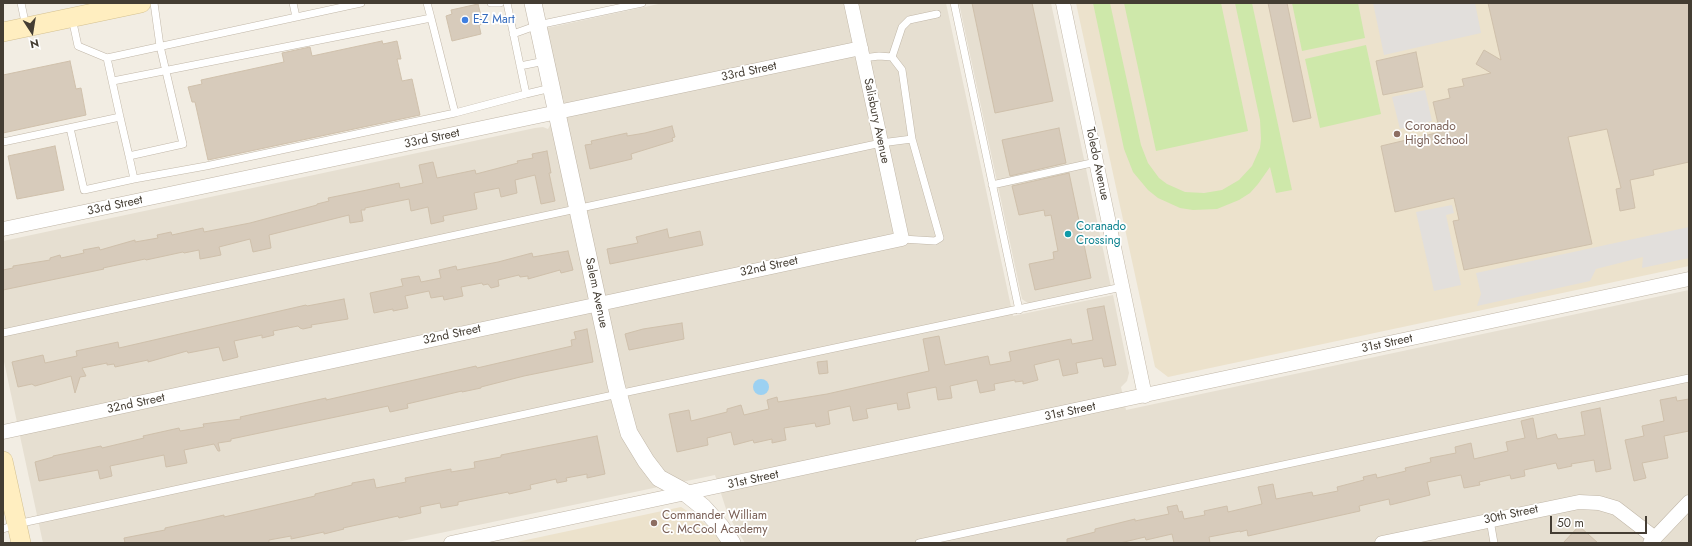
<!DOCTYPE html>
<style>
body{margin:0}
#map{position:relative;width:1692px;height:546px;overflow:hidden;background:#f2ede3;font-family:Jost,sans-serif}
canvas{display:block}
.frame{position:absolute;inset:0;border:4px solid #443d33;pointer-events:none}
.north{position:absolute;left:12px;top:12px;width:40px;height:40px;-webkit-text-stroke:3px #fff;paint-order:stroke;rotate:168deg;font-size:11px;font-weight:700;line-height:16px;text-align:center;color:#443d33}
.north::after{content:'';display:block;margin:auto;width:14px;height:18px;background:#443d33;clip-path:polygon(50% 0,100% 100%,50% 72%,0 100%)}
.scale{position:absolute;left:1550px;top:516px;width:97px;height:18px;box-sizing:border-box;border:2px solid #443d33;border-top:0;padding-left:5px;font-size:12px;line-height:14px;white-space:nowrap;color:#443d33;-webkit-text-stroke:3px #fff;paint-order:stroke}
</style>
<div id="map">
<canvas width="1692" height="546"></canvas>
<div class="frame"></div>
<div class="north">N</div>
<div class="scale">50 m</div>
</div>
<script>
const ctx = document.querySelector('canvas').getContext('2d');
ctx.lineJoin = 'round';
function paint(path, color) { ctx.fillStyle = color; ctx.fill(path, 'evenodd'); }
const shape = rows => new Path2D(rows.map(r => 'M' + r).join(''));
function stroke(path, color, width, dash) { ctx.strokeStyle = color; ctx.lineWidth = width; ctx.lineCap = dash ? 'butt' : 'round'; ctx.setLineDash(dash || []); ctx.stroke(path); }
function label(font, color, halo, rows, align = 'center') {
  ctx.font = font + ' Jost,sans-serif'; ctx.lineWidth = 3.5; ctx.setLineDash([]); ctx.textBaseline = 'middle'; ctx.strokeStyle = halo; ctx.fillStyle = color; for (const [text, x, y, turn = 0] of rows) {
    ctx.save(); ctx.translate(x, y); ctx.rotate((+turn || 0) * Math.PI / 180); ctx.textAlign = isNaN(turn) ? turn : align; if (halo) ctx.strokeText(text, 0, 0); ctx.fillText(text, 0, 0); ctx.restore();
  }
}
const residential = shape([
 [663,3,946,3,1013,316,1113,295,1129,373,1127,381,1121,387,1126,410,1689,290,1689,543,745,543,728,515,715,475,393,543,43,543,3,357,3,241,535,128,543,127,548,129,564,100,562,98,547,28],
 [959,3,1051,3,1111,287,1029,304,1022,299]
]);
const education = shape([
 [1076,3,1689,3,1689,266,1168,377,1155,367],
 [681,507,697,517,711,529,722,543,512,543]
]);
const green = shape([
 [1093,3,1110,3,1141,145,1148,163,1159,178,1167,184,1185,192,1204,193,1222,190,1239,180,1252,166,1260,148,1261,139,1260,120,1235,3,1252,3,1292,190,1276,193,1270,167,1258,184,1250,193,1239,200,1217,209,1193,210,1180,208,1158,198,1148,190,1133,172,1124,149],
 [1124,3,1221,3,1248,131,1156,151],
 [1292,3,1358,3,1365,38,1302,51],
 [1366,45,1381,114,1320,128,1305,59]
]);
const parking = shape([
 [1373,3,1475,3,1481,33,1384,55],
 [1425,90,1432,121,1400,129,1392,97],
 [1452,205,1454,213,1446,215,1461,285,1434,291,1416,212],
 [1689,227,1689,258,1642,268,1643,257,1596,269,1590,281,1477,306,1481,294,1476,273]
]);
const water = shape([
 '753 387a8 8 0 1 1 16 0a8 8 0 1 1-16 0Z'
]);
const building = shape([
 [972,3,1032,3,1053,101,995,113,972,3],
 [1268,3,1287,3,1311,118,1293,122,1268,3],
 [1488,3,1689,3,1689,162,1653,170,1654,175,1630,180,1635,208,1620,211,1616,189,1621,188,1607,129,1568,137,1592,244,1464,270,1453,221,1459,220,1454,198,1395,212,1381,146,1440,132,1433,102,1450,98,1448,89,1464,86,1462,79,1491,73,1476,64,1484,50,1501,60,1488,3],
 [478,4,483,24,479,25,481,34,452,41,446,16,452,14,451,10,478,4],
 [382,41,383,44,397,41,401,59,397,59,402,81,412,79,420,115,208,160,195,102,192,102,188,87,202,84,201,80,284,62,282,53,310,47,312,56,382,41],
 [1416,52,1423,87,1383,95,1376,61,1416,52],
 [70,61,76,89,81,88,86,115,3,133,3,75,70,61],
 [672,126,675,137,672,138,673,141,631,154,632,159,590,169,585,145,592,144,591,141,627,133,627,136,645,133,672,126],
 [1059,128,1066,163,1010,176,1002,140,1059,128],
 [55,146,64,190,17,199,8,156,55,146],
 [547,151,551,173,549,173,555,201,541,204,535,175,515,180,517,193,501,197,499,188,474,193,477,209,443,216,444,221,431,224,428,207,411,211,409,199,365,208,365,210,361,210,363,221,350,223,349,215,269,235,271,248,253,252,250,239,219,247,221,255,211,257,200,259,199,250,184,253,183,252,146,260,145,259,103,268,104,269,3,290,3,270,13,268,13,266,50,260,50,258,60,255,61,258,84,253,83,250,99,247,100,250,135,240,135,242,158,238,157,235,171,232,172,235,203,228,204,232,250,223,317,205,317,204,329,201,328,198,367,190,399,183,400,188,423,183,419,165,433,162,437,178,475,170,476,174,518,163,517,161,533,158,532,154,547,151],
 [1069,173,1091,278,1035,290,1029,264,1054,259,1053,252,1058,251,1051,215,1045,216,1044,210,1019,215,1012,186,1069,173],
 [667,229,669,238,700,231,703,245,610,264,607,249,638,243,636,237,667,229],
 [568,251,573,270,561,273,560,270,528,279,528,276,520,277,519,275,498,280,499,286,491,288,488,284,483,285,482,283,461,287,463,296,444,300,443,296,431,298,429,291,405,296,408,308,393,311,393,309,374,313,370,293,403,286,401,279,419,276,421,282,441,278,439,270,456,266,457,270,498,262,532,253,533,257,568,251],
 [344,299,348,319,311,325,312,327,303,329,300,328,298,326,273,331,274,335,262,338,262,335,234,341,238,357,223,361,219,347,188,353,187,351,148,362,148,360,115,367,114,364,107,365,107,363,82,368,86,376,80,377,75,393,71,376,35,386,32,384,18,387,12,362,43,355,45,363,77,356,76,351,118,342,119,348,306,305,307,306,344,299],
 [1104,306,1116,365,1104,367,1102,358,1076,363,1078,373,1063,376,1059,359,1034,365,1038,380,1023,384,1023,381,1015,382,1015,380,994,384,995,390,980,393,977,380,950,386,952,398,938,400,936,387,907,393,910,408,898,410,897,403,866,409,868,418,853,421,850,406,828,411,830,424,816,427,815,423,784,428,786,440,772,443,772,439,754,443,753,440,734,445,731,432,707,438,708,445,677,452,669,414,689,410,691,421,727,412,727,409,741,405,744,415,769,409,767,400,777,397,778,402,827,394,929,371,923,339,939,336,945,365,988,356,990,365,1011,361,1009,352,1071,339,1072,344,1093,340,1087,309,1104,306],
 [682,323,684,339,629,350,625,334,643,329,682,323],
 [587,329,593,362,524,376,481,387,481,388,462,392,462,391,407,404,408,408,390,412,388,406,231,439,231,441,218,443,220,451,218,451,214,444,184,450,187,463,166,467,164,455,110,466,112,476,100,479,98,470,39,481,35,462,53,457,53,456,101,446,102,448,144,438,143,436,179,428,180,431,204,427,203,424,241,419,240,417,326,398,326,400,445,373,476,366,477,368,572,346,571,340,576,339,574,332,587,329],
 [827,361,828,373,819,374,817,362,827,361],
 [1676,397,1677,401,1689,399,1689,431,1664,436,1668,458,1642,463,1646,478,1634,481,1625,440,1644,436,1642,426,1664,421,1660,400,1676,397],
 [1600,408,1611,469,1596,472,1594,460,1571,464,1572,466,1558,469,1556,463,1524,470,1525,476,1511,479,1510,475,1479,482,1480,485,1464,488,1461,475,1427,482,1430,495,1390,505,1389,499,1359,506,1360,511,1248,536,1247,530,1240,532,1240,531,1209,537,1210,543,1174,543,1172,534,1146,540,1145,537,1120,543,1067,543,1067,539,1095,532,1095,529,1135,519,1135,521,1169,514,1167,507,1177,505,1179,512,1182,511,1184,519,1205,515,1204,511,1227,506,1228,512,1262,504,1258,487,1273,484,1276,499,1312,492,1313,496,1338,491,1337,487,1364,480,1363,477,1376,474,1377,478,1406,471,1405,468,1431,462,1430,458,1456,453,1455,447,1471,443,1474,459,1508,451,1506,442,1525,438,1521,421,1533,418,1537,439,1556,434,1558,439,1585,435,1581,412,1600,408],
 [597,436,605,474,587,478,587,474,566,478,567,481,557,483,556,479,530,485,531,489,509,494,508,492,458,502,458,505,441,508,440,503,420,507,421,513,399,518,398,516,343,528,344,529,324,534,324,532,291,539,291,536,269,540,269,543,125,543,124,538,165,530,165,528,202,520,224,515,224,517,315,496,315,494,352,485,352,483,374,479,376,488,406,482,405,478,451,469,451,472,475,468,474,462,501,457,501,455,597,436],
 [1579,526,1598,543,1563,543,1579,526]
]);
const service = shape([
 [21,3,26,27],
 [293,3,296,17],
 [491,3,500,3],
 [507,3,526,94,551,88],
 [954,3,1019,310],
 [72,18,78,46,107,58],
 [431,18,455,113],
 [513,34,538,25,642,3],
 [892,57,902,27,909,20,937,14],
 [520,66,545,61],
 [113,81,431,18,427,3],
 [120,117,129,156],
 [70,128,84,190,134,179,129,156,183,144,160,46,154,3],
 [3,142,120,117,107,58,361,3],
 [134,179,206,166,455,113,526,94],
 [992,185,1096,162],
 [902,239,935,241,940,238,912,139],
 [3,333,881,143,912,139,902,70,892,57,879,56,863,58],
 [1490,520,1494,543],
 [3,529,17,524,618,394,1122,287],
 [919,543,1689,378]
]);
const minor = shape([
 [1063,3,1145,396],
 [3,229,861,48],
 [3,432,902,239,851,3],
 [451,543,1689,279],
 [1382,543,1579,502,1599,503,1616,508,1655,538],
 [1650,543,1689,502]
]);
const tertiary = shape([
 [533,3,616,385,629,433,646,461,659,478,683,491,703,507,721,527,732,543]
]);
const secondary = shape([
 [3,32,141,3],
 [3,461,21,543]
]);
const markers = [
 [465,20,4,"#3f7fe0"],
 [1397,134,4,"#8d6e63"],
 [1068,234,4,"#0f9aa8"],
 [654,523,4,"#8d6e63"]
];
const shopNames = [
 ["E-Z Mart",473,20]
];
const streetNames = [
 ["33rd Street",749,72,-12],
 ["Salisbury Avenue",876,121,78],
 ["33rd Street",432,139,-12],
 ["Toledo Avenue",1097,164,78],
 ["33rd Street",115,206,-12],
 ["32nd Street",769,267,-12],
 ["Salem Avenue",596,293,78],
 ["32nd Street",452,335,-12],
 ["31st Street",1387,344,-12],
 ["32nd Street",136,404,-12],
 ["31st Street",1070,412,-12],
 ["31st Street",753,480,-12],
 ["30th Street",1511,515,-12]
];
const educationNames = [
 ["Coronado",1405,127],
 ["High School",1405,141],
 ["Commander William",662,516],
 ["C. McCool Academy",662,530]
];
const cultureNames = [
 ["Coranado",1076,227],
 ["Crossing",1076,241]
];
paint(residential, '#e6dfd1');
paint(education, '#ece2cc');
paint(green, '#cee8aa');
paint(parking, '#e2dfdc');
paint(water, '#9cd1f2');
paint(building, '#d7cbbb');
stroke(building, '#cfc0ab', 1);
stroke(service, '#c1b7a8', 8);
stroke(minor, '#c1b7a8', 15);
stroke(tertiary, '#c1b7a8', 18);
stroke(secondary, '#d4c191', 20);
stroke(service, '#fff', 7);
stroke(minor, '#fff', 14);
stroke(tertiary, '#fff', 17);
stroke(secondary, '#ffeec0', 19);
for (const [x, y, r, color] of markers) { const dot = new Path2D(); dot.arc(x, y, r, 0, 2 * Math.PI); ctx.fillStyle = color; ctx.fill(dot); stroke(dot, '#fff', 1.5); }
label('12px', '#366cbe', '#fff', shopNames, 'left');
label('12px', '#443d33', '#fff', streetNames);
label('12px', '#785e54', '#fff', educationNames, 'left');
label('12px', '#0d838f', '#fff', cultureNames, 'left');
</script>
